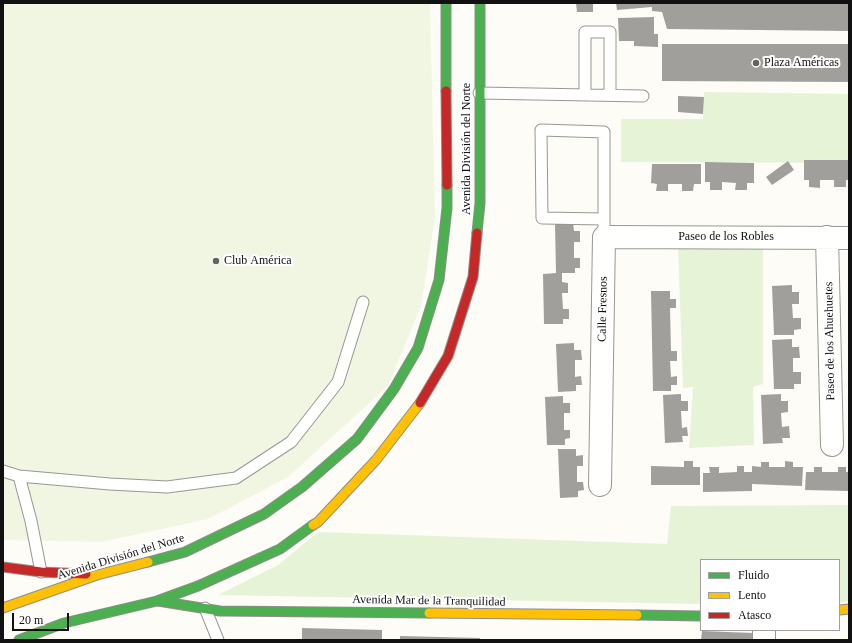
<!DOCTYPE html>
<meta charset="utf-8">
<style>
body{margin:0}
#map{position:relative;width:852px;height:643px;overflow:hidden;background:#fdfcf7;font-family:Georgia,serif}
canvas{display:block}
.frame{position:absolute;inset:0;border:4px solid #111;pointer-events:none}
.legend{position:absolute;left:700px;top:559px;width:140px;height:72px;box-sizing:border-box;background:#fff;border:1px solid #a0a0a0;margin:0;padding:5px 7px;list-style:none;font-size:12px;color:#111}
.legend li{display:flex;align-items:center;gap:8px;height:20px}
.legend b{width:20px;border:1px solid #a0a0a0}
.scale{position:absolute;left:12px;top:613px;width:57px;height:18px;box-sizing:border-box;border:2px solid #111;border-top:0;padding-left:5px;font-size:12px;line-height:14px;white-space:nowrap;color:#111;-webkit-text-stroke:3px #fff;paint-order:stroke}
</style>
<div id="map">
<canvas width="852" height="643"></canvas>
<div class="frame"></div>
<ul class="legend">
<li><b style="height:5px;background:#4caf50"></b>Fluido</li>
<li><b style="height:5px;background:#ffc107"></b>Lento</li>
<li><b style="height:5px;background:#c62828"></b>Atasco</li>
</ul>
<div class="scale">20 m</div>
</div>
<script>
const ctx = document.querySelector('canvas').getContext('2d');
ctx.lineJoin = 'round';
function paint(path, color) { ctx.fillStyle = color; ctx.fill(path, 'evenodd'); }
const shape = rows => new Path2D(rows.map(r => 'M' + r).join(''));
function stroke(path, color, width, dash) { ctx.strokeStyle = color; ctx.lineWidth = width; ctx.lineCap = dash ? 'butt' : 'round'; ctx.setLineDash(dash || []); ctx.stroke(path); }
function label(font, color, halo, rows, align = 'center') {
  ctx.font = font + ' Georgia,serif'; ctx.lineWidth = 4; ctx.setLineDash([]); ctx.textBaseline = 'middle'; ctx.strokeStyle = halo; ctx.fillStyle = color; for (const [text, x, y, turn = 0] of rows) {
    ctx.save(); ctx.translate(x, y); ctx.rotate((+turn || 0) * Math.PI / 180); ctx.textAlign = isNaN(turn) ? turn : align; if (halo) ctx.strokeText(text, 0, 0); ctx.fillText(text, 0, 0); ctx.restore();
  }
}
const green = shape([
 [704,92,849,94,849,163,621,162,621,119,703,119],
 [678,246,763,249,763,384,753,387,754,445,689,448,693,387,683,388],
 [849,505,849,601,839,603,839,560,701,560,701,604,218,595,278,565,318,532,667,544,671,506]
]);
const pitch = shape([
 [3,3,430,3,435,217,421,306,388,386,288,477,208,519,101,542,3,540]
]);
const building = shape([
 [576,3,593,3,593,12,577,12],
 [616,3,849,3,849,31,667,29,662,12,652,11,652,7,617,10],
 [654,17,654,34,658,34,658,47,634,46,634,41,619,41,618,18],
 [662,44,849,44,849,82,662,81],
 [678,96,704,97,703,114,678,112],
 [804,160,849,160,849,180,846,180,846,187,834,187,834,180,820,180,820,188,809,187,809,180,804,180],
 [788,161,794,170,772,185,766,177],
 [705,162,754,163,754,183,747,183,747,190,735,190,736,183,722,182,722,190,710,190,710,182,705,182],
 [652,164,701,164,701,184,694,184,693,191,682,191,682,184,668,184,668,191,656,191,657,184,651,183],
 [573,222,574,231,580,231,580,242,574,242,574,258,580,258,580,268,575,268,575,273,562,273,562,282,568,283,568,293,562,293,563,309,569,309,569,319,563,319,563,324,544,324,543,274,556,273,555,223],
 [792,285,792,292,799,292,799,304,792,304,793,318,801,318,801,329,794,330,794,335,774,335,772,286],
 [651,291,670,291,670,299,676,299,676,308,670,308,671,351,677,351,677,361,670,361,671,377,677,376,677,385,671,385,671,391,653,391],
 [792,339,792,347,799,347,800,358,793,358,793,372,801,372,801,384,794,384,794,389,774,389,772,340],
 [574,343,574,350,581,350,582,360,575,360,575,377,581,376,582,385,576,385,576,391,558,392,556,344],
 [681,394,681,401,688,401,688,411,681,411,682,428,687,427,688,436,682,436,683,442,665,443,663,395],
 [781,394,781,401,788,401,788,412,781,413,782,427,789,426,790,438,782,438,783,443,763,444,761,395],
 [563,396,563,403,570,403,570,413,564,413,564,430,570,430,570,438,565,439,565,445,547,445,545,397],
 [558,449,576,449,576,456,583,455,583,466,577,466,577,482,583,482,584,490,578,491,578,497,560,498],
 [684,461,693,461,693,467,700,467,700,485,651,485,651,466,684,467],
 [785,461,793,462,793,467,803,467,802,486,752,484,752,491,703,492,703,473,710,473,709,467,719,467,719,473,737,472,737,466,744,466,744,472,752,472,752,466,761,467,761,462,769,462,769,467,785,467],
 [814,467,822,467,822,472,838,472,838,467,846,467,846,472,849,472,849,491,805,490,806,472,814,472],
 [302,628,382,630,382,640,302,640],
 [702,631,753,633,753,640,701,640],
 [400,636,480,638,480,640,400,640]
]);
const lane = shape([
 [479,93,643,96],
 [585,95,585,32,610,32,610,95],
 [604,219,542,218,541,130,604,132,604,237],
 [3,471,19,476,31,521,41,572],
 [19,476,110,484,167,487,236,478,291,442,338,382,363,302],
 [205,608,218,640]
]);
const street = shape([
 [827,237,832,445],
 [600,485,604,237,849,238],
 [764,630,764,640]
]);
const fast = shape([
 [446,91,446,3],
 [477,233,480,203,480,3],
 [148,562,185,552,264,514,302,487,357,439,394,389,418,348,439,280,447,208,447,185],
 [158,601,220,611,429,613],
 [637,615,701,616],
 [19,640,64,623,157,601,198,586,280,549,313,525]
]);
const slow = shape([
 [313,525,318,522,376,460,420,403],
 [3,608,97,575,148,562],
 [839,610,849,609],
 [429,613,637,615]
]);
const jam = shape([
 [446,91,447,185],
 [420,403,448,356,473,277,477,233],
 [3,567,41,572,86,574]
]);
const markers = [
 [756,63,4,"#646362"],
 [216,261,4,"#646362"]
];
const poiNames = [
 ["Plaza Américas",764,63],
 ["Club América",224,261]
];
const streetNames = [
 ["Avenida División del Norte",467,149,-90],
 ["Paseo de los Robles",726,237],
 ["Calle Fresnos",603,309,-89],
 ["Paseo de los Ahuehuetes",830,341,-91],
 ["Avenida División del Norte",121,557,-17],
 ["Avenida Mar de la Tranquilidad",429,601,1]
];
paint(green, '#e7f3d7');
paint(pitch, '#f0f6e1');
paint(building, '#a19f9c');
stroke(lane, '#979795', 13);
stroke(street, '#979795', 24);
stroke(fast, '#8e8d8b', 11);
stroke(slow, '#8e8d8b', 11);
stroke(jam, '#8e8d8b', 11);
stroke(lane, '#fffffe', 11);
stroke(street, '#fffffe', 22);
stroke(fast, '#4caf50', 9);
stroke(slow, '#ffc107', 9);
stroke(jam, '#c62828', 9);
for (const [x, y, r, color] of markers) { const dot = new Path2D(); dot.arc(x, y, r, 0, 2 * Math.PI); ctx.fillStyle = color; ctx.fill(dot); stroke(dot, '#fff', 1.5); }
label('12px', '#111', '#fff', poiNames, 'left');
label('12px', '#111', '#fff', streetNames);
</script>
